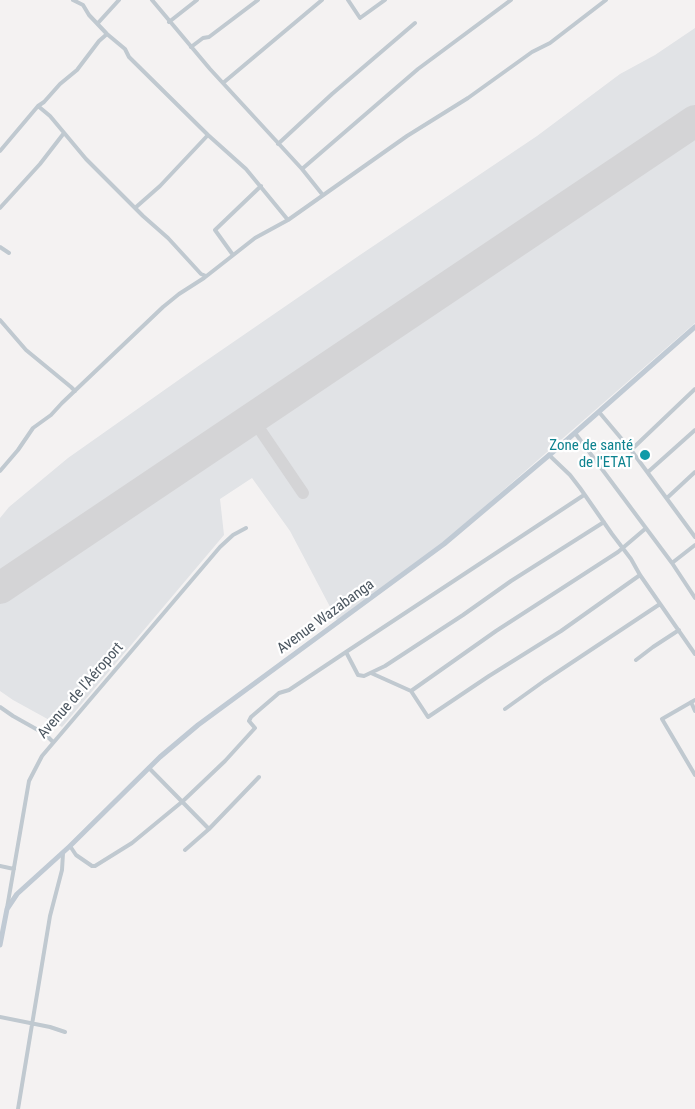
<!DOCTYPE html>
<meta charset="utf-8">
<style>
body{margin:0}
canvas{display:block;background:#f4f2f2}
</style>
<canvas width="695" height="1109"></canvas>
<script>
const ctx = document.querySelector('canvas').getContext('2d');
ctx.lineJoin = 'round';
function paint(path, color) { ctx.fillStyle = color; ctx.fill(path, 'evenodd'); }
const shape = rows => new Path2D(rows.map(r => 'M' + r).join(''));
function stroke(path, color, width, dash) { ctx.strokeStyle = color; ctx.lineWidth = width; ctx.lineCap = dash ? 'butt' : 'round'; ctx.setLineDash(dash || []); ctx.stroke(path); }
function label(font, color, halo, rows, align = 'center') {
  ctx.font = font + ' "Roboto Condensed",sans-serif'; ctx.lineWidth = 4.5; ctx.setLineDash([]); ctx.textBaseline = 'middle'; ctx.strokeStyle = halo; ctx.fillStyle = color; for (const [text, x, y, turn = 0] of rows) {
    ctx.save(); ctx.translate(x, y); ctx.rotate((+turn || 0) * Math.PI / 180); ctx.textAlign = isNaN(turn) ? turn : align; if (halo) ctx.strokeText(text, 0, 0); ctx.fillText(text, 0, 0); ctx.restore();
  }
}
const airport = shape([
 [695,28,695,323,437,548,337,620,290,531,252,478,220,499,224,535,62,727,13,700,0,691,0,518,9,507,68,458,197,367,357,257,537,136,620,74,655,55]
]);
const taxiway = shape([
 [252,418,303,493]
]);
const runway = shape([
 [0,588,695,121]
]);
const street = shape([
 [73,0,83,5,89,15,107,34,125,49,129,57,208,135,246,169,288,220],
 [152,0,210,69,302,169,322,194],
 [348,0,360,18,385,0],
 [169,22,197,0],
 [98,23,119,0],
 [191,47,203,38,209,37,258,0],
 [223,83,322,0],
 [38,106,50,116,86,159,143,216,168,238,201,274,206,276],
 [278,144,332,94,415,23],
 [0,151,38,106,44,102,60,84,77,70,99,41,107,34],
 [302,169,418,69,511,0],
 [0,208,40,164,64,133],
 [135,208,160,186,208,135],
 [0,247,9,253],
 [233,255,215,230,261,186],
 [0,320,26,350,71,387,75,391],
 [599,412,631,450,695,537],
 [575,433,672,563,695,598],
 [631,450,695,389],
 [549,455,570,475,580,488,612,534,631,559,640,575,695,654],
 [0,471,18,450,33,428,51,415,62,403,163,307,179,294,204,278,255,238,288,220,407,136,468,98,532,52,550,43,606,0],
 [648,472,695,430],
 [667,498,695,472],
 [672,563,695,545],
 [346,652,358,675,364,676,385,666,463,615,511,581,604,522],
 [636,660,653,647,679,630],
 [371,673,411,691,428,717,489,676,561,631,640,575],
 [411,691,496,631,618,552,645,529],
 [695,700,662,719,695,775],
 [691,702,695,711],
 [0,707,13,716,45,734,53,742],
 [505,709,544,681,660,604],
 [149,768,209,829],
 [70,846,76,855,92,866,95,866,132,843,183,801,225,761,255,728,249,721,251,717,279,693,289,690,346,652,584,495],
 [185,850,209,829,259,777],
 [0,866,14,869],
 [7,908,29,781,42,756,220,547,233,535,246,528],
 [0,1017,50,1027,65,1032],
 [18,1109,50,916,62,870,63,853]
]);
const secondary = shape([
 [0,945,7,909,17,894,70,846,160,757,198,725,444,544,560,446,695,327]
]);
const markers = [
 [645,455,6,"#0f9aa8"]
];
const cultureNames = [
 ["Zone de santé",633,446],
 ["de l'ETAT",633,463]
];
const streetNames = [
 ["Avenue Wazabanga",326,617,-36],
 ["Avenue de l'Aéroport",81,691,-49]
];
paint(airport, '#e1e3e6');
stroke(taxiway, '#d4d4d6', 12);
stroke(runway, '#d4d4d6', 32);
stroke(street, '#c0c9d0', 4);
stroke(secondary, '#c0cad4', 5);
for (const [x, y, r, color] of markers) { const dot = new Path2D(); dot.arc(x, y, r, 0, 2 * Math.PI); ctx.fillStyle = color; ctx.fill(dot); stroke(dot, '#fff', 2); }
label('15px', '#0d838f', '#fff', cultureNames, 'right');
label('15px', '#4a555f', '#fff', streetNames);
</script>
